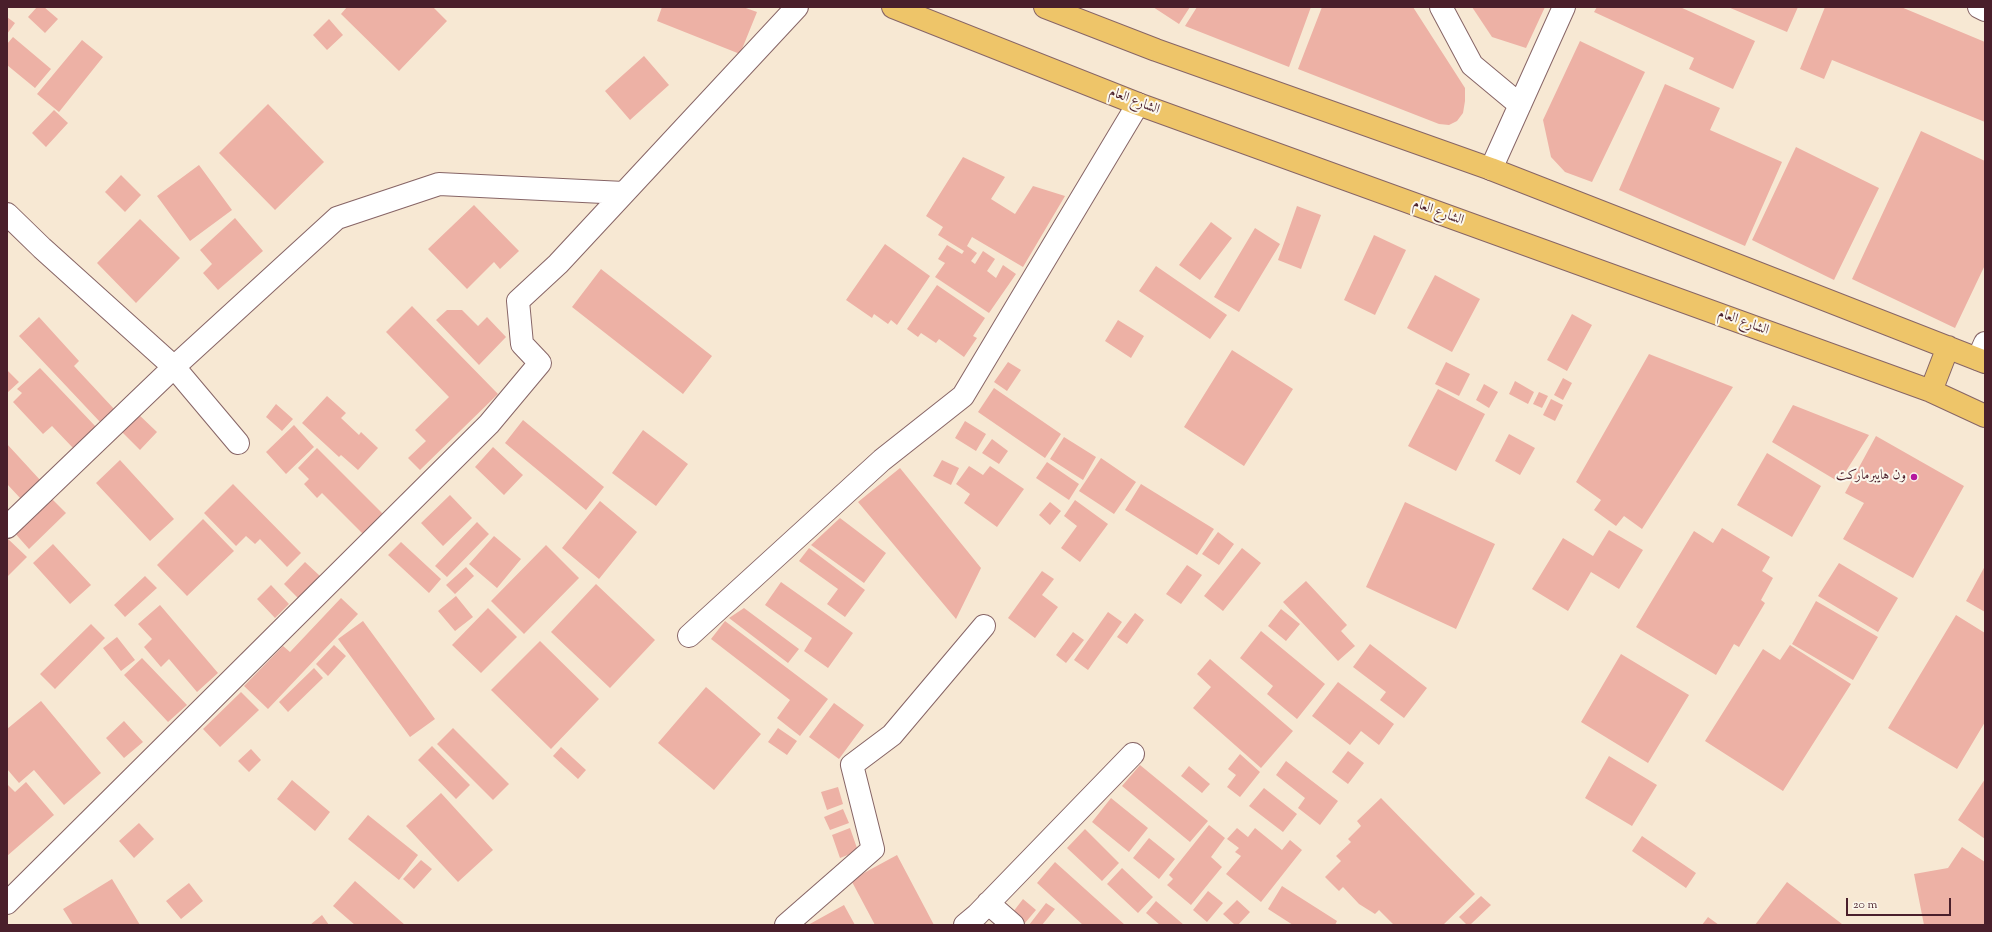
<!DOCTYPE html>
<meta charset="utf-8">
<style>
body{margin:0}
#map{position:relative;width:1992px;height:932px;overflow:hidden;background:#f7e8d3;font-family:"Sorts Mill Goudy",serif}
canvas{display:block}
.frame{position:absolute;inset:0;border:8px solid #4a1f2b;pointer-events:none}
.scale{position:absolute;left:1846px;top:898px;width:105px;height:18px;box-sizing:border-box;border:2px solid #4a1f2b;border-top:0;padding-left:5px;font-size:12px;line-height:14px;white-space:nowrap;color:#4a1f2b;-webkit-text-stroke:3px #fbf7ec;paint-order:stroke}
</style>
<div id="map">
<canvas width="1992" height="932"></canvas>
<div class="frame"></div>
<div class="scale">20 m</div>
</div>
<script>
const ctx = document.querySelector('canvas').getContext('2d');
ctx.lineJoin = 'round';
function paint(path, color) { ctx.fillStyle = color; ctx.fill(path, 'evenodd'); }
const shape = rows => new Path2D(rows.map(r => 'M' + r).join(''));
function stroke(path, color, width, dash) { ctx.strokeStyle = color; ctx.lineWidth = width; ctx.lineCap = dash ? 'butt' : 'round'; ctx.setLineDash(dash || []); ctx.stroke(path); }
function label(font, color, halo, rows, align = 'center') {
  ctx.font = font + ' "Sorts Mill Goudy",Amiri,serif'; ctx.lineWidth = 4; ctx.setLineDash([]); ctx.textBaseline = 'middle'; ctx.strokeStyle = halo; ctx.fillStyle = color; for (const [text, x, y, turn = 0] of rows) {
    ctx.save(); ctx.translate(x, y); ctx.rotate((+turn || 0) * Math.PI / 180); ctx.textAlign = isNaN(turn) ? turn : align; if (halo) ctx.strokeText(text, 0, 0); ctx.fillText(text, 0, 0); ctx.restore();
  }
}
const building = shape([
 [37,7,44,7,58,19,45,33,28,17],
 [347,7,433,7,447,21,399,71,341,14],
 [662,7,743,7,757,12,740,54,657,21],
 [1153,7,1190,7,1179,24],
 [1197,7,1311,7,1289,67,1185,26],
 [1322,7,1413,7,1465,88,1465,101,1463,113,1457,121,1449,125,1439,124,1298,69],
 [1472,7,1545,7,1526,48,1492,37],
 [1597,7,1680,7,1755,41,1733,89,1689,69,1694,58,1594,12],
 [1728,7,1798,7,1787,32],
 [1825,7,1901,7,1985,42,1985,122,1832,60,1824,79,1800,69],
 [7,17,15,23,7,34],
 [329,19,343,35,327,50,313,35],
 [13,37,51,69,35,88,7,65,7,44],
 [82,40,103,57,59,112,37,94],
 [1580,41,1645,72,1592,182,1565,172,1551,157,1543,120],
 [644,56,669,85,630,120,605,91],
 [1665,84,1720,108,1710,130,1782,162,1745,246,1619,190],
 [268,104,324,162,275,210,219,153],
 [54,110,68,123,46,147,32,133],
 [1921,131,1985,161,1985,265,1955,328,1852,279],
 [1796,147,1879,188,1834,280,1752,240],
 [963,157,1005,177,991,199,1015,214,1033,186,1065,196,1023,267,972,237,967,246,977,253,971,261,975,264,983,251,995,259,987,271,996,278,1003,265,1016,274,989,313,935,277,945,263,938,259,947,245,962,254,964,251,938,235,943,227,926,216],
 [199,165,232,210,190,241,157,196],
 [121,175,141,195,125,212,105,192],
 [474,205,519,251,500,269,494,262,467,289,428,249],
 [1297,206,1321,215,1301,269,1278,260],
 [235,218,263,251,218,290,203,273,212,264,200,250],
 [140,219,180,258,136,303,97,263],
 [1211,222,1232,238,1200,280,1179,265],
 [1255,228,1280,244,1239,312,1214,297],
 [1374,235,1406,250,1375,315,1344,300],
 [885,244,930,276,897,325,891,320,888,324,874,314,872,318,846,300],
 [1156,266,1227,315,1210,339,1139,291],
 [601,269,712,356,683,394,572,307],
 [1435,275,1480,299,1452,352,1407,328],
 [937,285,985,318,973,336,977,338,964,357,939,339,936,343,921,333,918,337,907,329],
 [412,306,498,394,420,470,408,458,426,441,415,430,449,397,386,332],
 [447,310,462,310,478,326,487,317,506,337,479,365,436,320],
 [1572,314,1592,325,1567,371,1547,360],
 [39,317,79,361,74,366,115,410,101,423,19,336],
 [1118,320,1144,336,1131,358,1105,341],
 [1232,350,1293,389,1244,466,1184,427],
 [1649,354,1733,387,1642,529,1624,516,1616,526,1594,510,1601,500,1576,482],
 [1008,362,1021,370,1007,391,994,382],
 [1446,362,1470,374,1459,396,1435,384],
 [40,368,97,428,74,449,52,426,43,434,13,402,22,393,17,389],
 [7,370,19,382,7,393],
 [1563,378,1572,383,1563,400,1554,395],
 [1515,381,1534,392,1528,404,1509,394],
 [1484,384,1498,392,1489,408,1476,400],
 [994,388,1061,434,1045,458,978,412],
 [1438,389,1485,414,1456,471,1408,446],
 [1539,392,1548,396,1542,408,1533,404],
 [327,396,346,413,341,418,359,435,361,432,378,448,358,470,341,455,339,457,302,423],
 [1551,399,1563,405,1555,421,1543,415],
 [276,404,293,419,282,431,266,417],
 [1793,405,1869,435,1839,482,1772,442],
 [136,412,157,432,140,450,119,429],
 [523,420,604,487,586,510,505,443],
 [965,421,986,434,976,451,955,438],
 [294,425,314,447,286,474,266,452],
 [643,430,688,464,656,506,612,473],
 [1509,434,1535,448,1520,475,1495,461],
 [1876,436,1964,486,1913,578,1843,539,1864,503,1845,493],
 [1064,437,1096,457,1083,480,1050,459],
 [992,439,1008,451,999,464,982,453],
 [7,444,41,481,21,499,7,484],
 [493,447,523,475,504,495,475,467],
 [317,448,385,516,365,536,322,493,317,498,304,484,309,479,298,468],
 [1767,453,1821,486,1792,537,1737,505],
 [1101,458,1136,482,1114,514,1079,491],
 [120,460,174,519,150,541,96,483],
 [942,460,959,468,951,485,933,476],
 [1047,462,1079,484,1069,500,1036,478],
 [969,466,983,475,990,466,1024,489,997,527,964,503,970,494,956,484],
 [900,468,981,568,956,619,858,502],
 [233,484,301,553,287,567,260,539,255,544,246,536,236,546,204,513],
 [1141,484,1214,529,1197,555,1125,510],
 [450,495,472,518,443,546,421,523],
 [49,496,66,513,29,549,13,531],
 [1075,500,1108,524,1080,562,1061,548,1077,526,1064,516],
 [600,501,637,532,599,579,562,548],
 [1050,502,1061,511,1050,525,1039,515],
 [1405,502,1495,544,1456,629,1366,587],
 [840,518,886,553,864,583,811,545],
 [203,519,234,551,187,596,157,565],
 [477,522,489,534,447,577,435,566],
 [1722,528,1770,557,1762,571,1773,578,1761,600,1765,603,1739,647,1734,644,1716,675,1636,627,1694,531,1713,543],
 [1609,530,1643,550,1619,589,1591,572,1568,611,1532,589,1563,538,1593,556],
 [1218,532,1234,544,1219,565,1202,554],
 [494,536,521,559,497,588,469,564],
 [7,538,27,557,7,577],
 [401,542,441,579,429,593,388,555],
 [53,544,91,585,70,604,33,563],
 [546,545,579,578,524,634,491,601],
 [809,548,865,590,845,617,827,604,838,589,799,561],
 [1242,548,1261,563,1223,611,1204,596],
 [305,562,320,576,299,599,284,584],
 [1839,563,1898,598,1878,632,1818,596],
 [1187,565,1202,575,1181,604,1166,594],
 [1985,566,1985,612,1966,601],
 [466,567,474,576,455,594,446,585],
 [1042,571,1054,579,1042,595,1058,607,1035,638,1008,618],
 [145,576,157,588,125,617,114,605],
 [1306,581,1347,625,1341,631,1355,646,1338,661,1283,602],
 [781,582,853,633,828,668,804,651,812,638,765,605],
 [596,584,655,640,610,688,551,632],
 [271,585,289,604,275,618,257,599],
 [456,596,473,617,455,631,438,611],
 [341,598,358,614,268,709,244,686,283,646,290,652],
 [1816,601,1878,637,1853,680,1792,644],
 [160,605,218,673,197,692,169,659,161,667,144,647,152,639,138,624],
 [488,608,517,637,481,673,452,645],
 [744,608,799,649,788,663,729,618],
 [1281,609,1300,624,1286,641,1268,626],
 [1108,612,1122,622,1088,670,1074,660],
 [1135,613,1144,620,1127,644,1117,637],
 [1956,615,1985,633,1985,722,1957,769,1888,728],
 [363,621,435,719,410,737,338,639],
 [725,621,828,699,800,736,777,718,790,700,711,639],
 [91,624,105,638,55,689,40,674],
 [1261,631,1325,684,1297,719,1267,694,1273,686,1240,658],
 [1073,632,1084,640,1066,663,1056,655],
 [117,637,135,660,121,671,103,648],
 [540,641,599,699,551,749,491,690],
 [1370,644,1427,688,1404,718,1380,700,1386,692,1353,667],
 [334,645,346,656,328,676,316,664],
 [1790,645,1851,684,1783,791,1705,741,1763,649,1780,660],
 [1621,654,1689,695,1648,763,1581,722],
 [142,658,187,705,168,722,124,675],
 [1210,659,1293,731,1261,768,1193,708,1211,687,1197,674],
 [314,668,323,678,288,712,279,702],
 [1338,682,1394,724,1379,745,1361,731,1350,745,1312,716],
 [706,687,761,734,714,790,658,743],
 [241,692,259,710,220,747,203,729],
 [41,701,101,773,64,805,34,770,19,783,7,769,7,729],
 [834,703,864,725,839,759,809,737],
 [124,721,143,742,124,758,106,738],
 [453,728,509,784,493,800,437,744],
 [778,728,797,741,787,755,768,742],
 [432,746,470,785,456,799,418,760],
 [561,747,586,770,578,779,553,756],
 [251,749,261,760,249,772,238,761],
 [1348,751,1364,763,1348,784,1332,772],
 [1240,754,1260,772,1240,797,1227,787,1236,775,1228,769],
 [1609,756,1657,785,1632,826,1585,798],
 [1286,761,1338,801,1320,825,1298,808,1305,798,1276,775],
 [1140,765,1208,821,1190,842,1122,786],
 [1189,766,1210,784,1202,793,1181,776],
 [1985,779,1985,839,1958,820],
 [292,780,330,812,315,831,277,799],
 [26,782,54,815,7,856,7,784,15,792],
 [838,787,843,804,827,810,821,792],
 [1264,788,1297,814,1283,832,1249,806],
 [441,793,493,850,458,882,406,826],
 [1111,798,1148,828,1129,852,1092,822],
 [1381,798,1475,894,1443,925,1394,925,1379,910,1375,914,1359,904,1343,887,1339,891,1325,877,1341,861,1336,856,1351,842,1348,839,1361,826,1357,821],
 [843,809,849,823,830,830,824,817],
 [368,815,418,855,399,880,348,839],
 [139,823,154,839,134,858,119,841],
 [1209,825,1225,838,1211,857,1222,867,1191,905,1167,885,1173,879,1169,875],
 [850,828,858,851,840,858,832,835],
 [1237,828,1248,837,1255,828,1282,850,1290,840,1302,850,1261,902,1226,874,1241,856,1235,852,1239,848,1227,839],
 [1085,829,1119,863,1102,881,1067,848],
 [1642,836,1696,873,1686,888,1632,851],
 [1149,838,1175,859,1159,879,1133,858],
 [1962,847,1985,862,1985,925,1924,925,1914,874,1948,868],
 [897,855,934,925,875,925,851,880],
 [421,860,432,869,414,889,403,879],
 [1055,862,1125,925,1083,925,1037,883],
 [1122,868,1153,897,1138,913,1107,884],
 [112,879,140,925,73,925,63,909],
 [355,881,405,925,355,925,333,906],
 [1787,882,1842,924,1841,925,1755,925],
 [189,883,203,901,181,919,166,901],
 [1282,886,1337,921,1335,925,1293,925,1268,909],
 [1208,891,1223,903,1207,922,1193,910],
 [1481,896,1491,905,1470,925,1467,925,1459,917],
 [1023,899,1036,910,1025,923,1013,912],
 [1237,900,1250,912,1238,925,1235,925,1223,914],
 [1156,901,1184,925,1160,925,1146,913],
 [1046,903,1055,909,1042,925,1029,925],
 [844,905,855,925,808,925],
 [322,915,329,925,310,925],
 [1708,917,1719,925,1702,925]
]);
const street = shape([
 [1441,7,1472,65,1520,105],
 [1979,7,1985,10],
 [1491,169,1564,7],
 [7,214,42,248,174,367,238,443],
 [1978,359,1985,343],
 [7,527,174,367,337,218,439,184,624,193],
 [689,636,882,460,963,396,1138,104],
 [7,903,489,424,540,363,522,344,518,301,558,264,797,7],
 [988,903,1013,925],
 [786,925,873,849,852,765,892,735,984,626],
 [965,925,977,915,1133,754]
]);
const primary = shape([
 [893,7,1138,104,1931,391,1985,416],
 [1045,7,1156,50,1491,169,1985,362],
 [1931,391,1948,347]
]);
const markers = [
 [1914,477,4,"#b5179e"]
];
const streetNames = [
 ["الشارع العام",1134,102,21],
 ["الشارع العام",1438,213,20],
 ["الشارع العام",1743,323,20]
];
const poiNames = [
 ["ون هايبرماركت",1906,477]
];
paint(building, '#edb1a5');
stroke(street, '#876566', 24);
stroke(primary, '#876566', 24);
stroke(street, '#fff', 22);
stroke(primary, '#eec569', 22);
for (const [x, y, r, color] of markers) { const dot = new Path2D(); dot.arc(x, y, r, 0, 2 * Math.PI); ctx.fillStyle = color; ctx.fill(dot); stroke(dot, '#fbf7ec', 1.5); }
label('14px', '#4a1f2b', '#fbf7ec', streetNames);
label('14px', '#4a1f2b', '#fbf7ec', poiNames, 'right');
</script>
